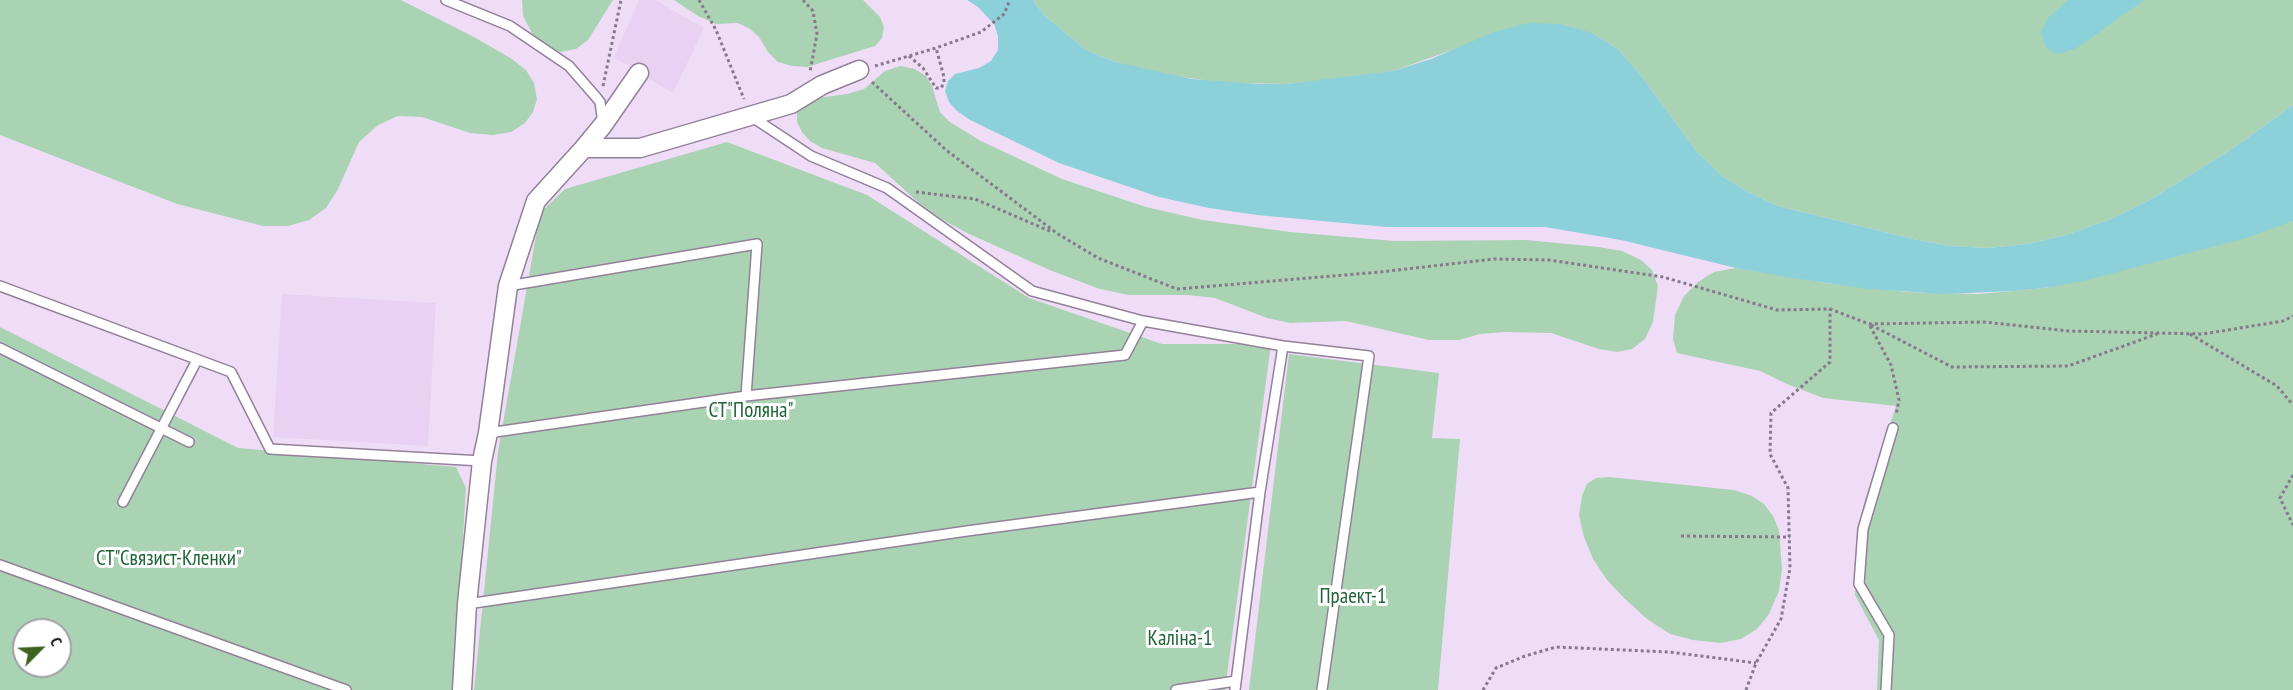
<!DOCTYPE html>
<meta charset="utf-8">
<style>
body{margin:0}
#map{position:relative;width:2293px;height:690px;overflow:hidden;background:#efddf8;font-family:"PT Sans Narrow",sans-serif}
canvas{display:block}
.north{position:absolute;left:12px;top:618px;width:60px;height:60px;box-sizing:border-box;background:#fff;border:2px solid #a2a0a3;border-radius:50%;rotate:66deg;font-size:16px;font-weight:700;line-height:24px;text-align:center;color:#17111a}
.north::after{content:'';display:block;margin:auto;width:21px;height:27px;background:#3d631d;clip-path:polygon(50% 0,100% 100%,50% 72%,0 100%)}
</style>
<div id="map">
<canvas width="2293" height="690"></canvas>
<div class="north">С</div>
</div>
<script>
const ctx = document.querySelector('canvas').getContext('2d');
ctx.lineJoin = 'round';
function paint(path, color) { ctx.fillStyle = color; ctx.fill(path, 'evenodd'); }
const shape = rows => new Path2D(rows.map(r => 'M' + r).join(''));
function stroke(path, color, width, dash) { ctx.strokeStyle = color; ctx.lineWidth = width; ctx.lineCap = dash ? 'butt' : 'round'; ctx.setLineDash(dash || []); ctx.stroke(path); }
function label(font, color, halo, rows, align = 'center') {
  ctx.font = font + ' "PT Sans Narrow",sans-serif'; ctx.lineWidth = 6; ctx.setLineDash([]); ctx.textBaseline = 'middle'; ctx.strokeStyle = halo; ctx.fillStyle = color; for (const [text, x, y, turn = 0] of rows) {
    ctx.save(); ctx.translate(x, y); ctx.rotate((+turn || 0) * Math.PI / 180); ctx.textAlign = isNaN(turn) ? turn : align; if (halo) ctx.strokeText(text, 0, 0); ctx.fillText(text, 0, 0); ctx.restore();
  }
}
const built = shape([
 [639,0,655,0,704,28,673,93,614,57],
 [282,294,436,303,428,446,273,437]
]);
const green = shape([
 [0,0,401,0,474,37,512,59,526,70,534,83,537,99,533,112,525,123,511,132,493,135,470,133,422,117,398,116,378,125,359,142,338,189,326,208,309,220,288,226,263,226,177,204,0,135],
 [522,0,613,0,588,40,576,49,560,52,547,47,532,33,523,16],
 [674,0,863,0,880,17,884,27,882,38,875,46,807,67,792,66,778,62,768,52,759,37,750,29,738,23,716,24,698,16],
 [1033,0,2293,0,2293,105,2235,147,2189,176,2148,201,2111,219,2066,235,2027,244,1988,248,1950,246,1913,239,1778,206,1748,192,1722,176,1697,152,1639,73,1618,49,1592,33,1463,46,1393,71,1355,77,1287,84,1225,83,1161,74,1115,62,1086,50,1043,14],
 [900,66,915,69,926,76,932,86,940,112,950,122,981,141,1062,179,1146,207,1203,220,1290,232,1395,241,1526,240,1599,247,1622,251,1641,260,1652,270,1658,286,1653,322,1645,339,1632,349,1617,352,1599,349,1551,333,1505,332,1480,334,1459,340,1429,340,1346,321,1290,323,1267,318,1215,298,1188,295,1129,295,1100,289,1052,271,969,234,943,220,921,205,875,163,822,148,810,141,802,132,797,122,797,112,802,104,811,99,847,94,864,89,885,71],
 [727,142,867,195,1029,298,1162,344,1271,344,1225,690,474,690,498,452,540,213,565,189],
 [2293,221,2293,690,1877,690,1879,640,1855,595,1856,543,1864,503,1896,406,1823,398,1787,384,1760,371,1677,353,1673,339,1675,315,1684,296,1698,282,1714,272,1736,268,1826,283,1907,292,1977,294,2015,291,2051,287],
 [0,327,238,448,456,467,466,488,454,690,0,690],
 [24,630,60,630,60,666,24,666],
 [1289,354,1439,373,1432,438,1460,439,1438,690,1249,690],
 [1609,477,1734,490,1752,496,1764,504,1773,516,1779,530,1782,569,1779,591,1769,614,1757,629,1741,639,1720,643,1693,640,1670,634,1647,619,1623,597,1607,580,1593,559,1584,537,1579,515,1582,496,1587,484,1596,478]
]);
const water = shape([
 [967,0,1033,0,1043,14,1086,50,1115,62,1192,79,1257,84,1287,84,1393,71,1431,59,1494,32,1528,23,1560,24,1592,33,1618,49,1639,73,1697,152,1722,176,1748,192,1778,206,1913,239,1950,246,1988,248,2027,244,2066,235,2111,219,2148,201,2189,176,2235,147,2293,105,2293,221,2246,238,2087,280,2051,287,2015,291,1944,294,1869,289,1785,277,1736,268,1621,240,1545,227,1387,227,1257,215,1209,208,1159,197,1059,163,970,120,957,111,949,102,945,91,948,81,955,74,979,68,991,61,998,50,998,36,994,24,978,7],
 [2068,0,2144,0,2077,48,2058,54,2051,51,2045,46,2041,32,2048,18]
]);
const path = shape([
 [699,0,716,30,744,99],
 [803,0,813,11,817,34,810,72],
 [909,56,923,68,936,88,941,88,944,83,944,77,936,48],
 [875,66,936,48,981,32,1004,14,1010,0],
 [872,82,946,150,1058,234,1098,258,1177,289,1380,272,1494,259,1549,260,1663,277,1777,310,1830,309,1869,324,1984,322,2069,331,2203,334,2283,321,2293,316],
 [603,86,621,0],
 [916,192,975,199,1052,232],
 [1871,325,1952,367,2068,366,2157,334],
 [1870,326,1891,365,1899,400,1896,415],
 [2190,334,2277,386,2293,405],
 [2293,475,2280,498,2293,525],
 [1681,536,1790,537],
 [1483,690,1496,668,1525,656,1556,647,1669,652,1756,663],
 [1746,690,1756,663,1781,619,1790,568,1788,488,1770,454,1771,413,1830,362,1830,309]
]);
const lane = shape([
 [446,0,510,26,569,66,596,97,600,102,603,124],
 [752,117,811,156,887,188,1032,291,1143,321,1283,346,1369,356,1322,690],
 [0,286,231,372,270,449,482,461],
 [508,286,757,244,746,396],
 [0,348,189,442],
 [488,433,746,396,1125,355,1143,321],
 [123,502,197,360],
 [0,565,346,690],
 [467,604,967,531,1260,492],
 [1176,690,1236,681],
 [1235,690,1260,492,1283,346],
 [1886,690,1889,635,1859,584,1863,529,1893,428]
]);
const street = shape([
 [584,148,603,125,639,73],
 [462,690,467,604,482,461,488,433,508,286,536,201,584,148,640,148,791,104,822,85,859,70]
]);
const parkNames = [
 ["СТ\"Поляна\"",751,411],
 ["СТ\"Связист-Кленки\"",169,559],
 ["Праект-1",1353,597],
 ["Каліна-1",1180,639]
];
paint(built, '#e8d1f2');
paint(green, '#aad3b3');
paint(water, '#8cd0da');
stroke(lane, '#928199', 12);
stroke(street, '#928199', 21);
stroke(path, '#85798b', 3, [3, 3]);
stroke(lane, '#fff', 9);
stroke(street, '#fff', 18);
label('21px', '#1f6437', '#fff', parkNames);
</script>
